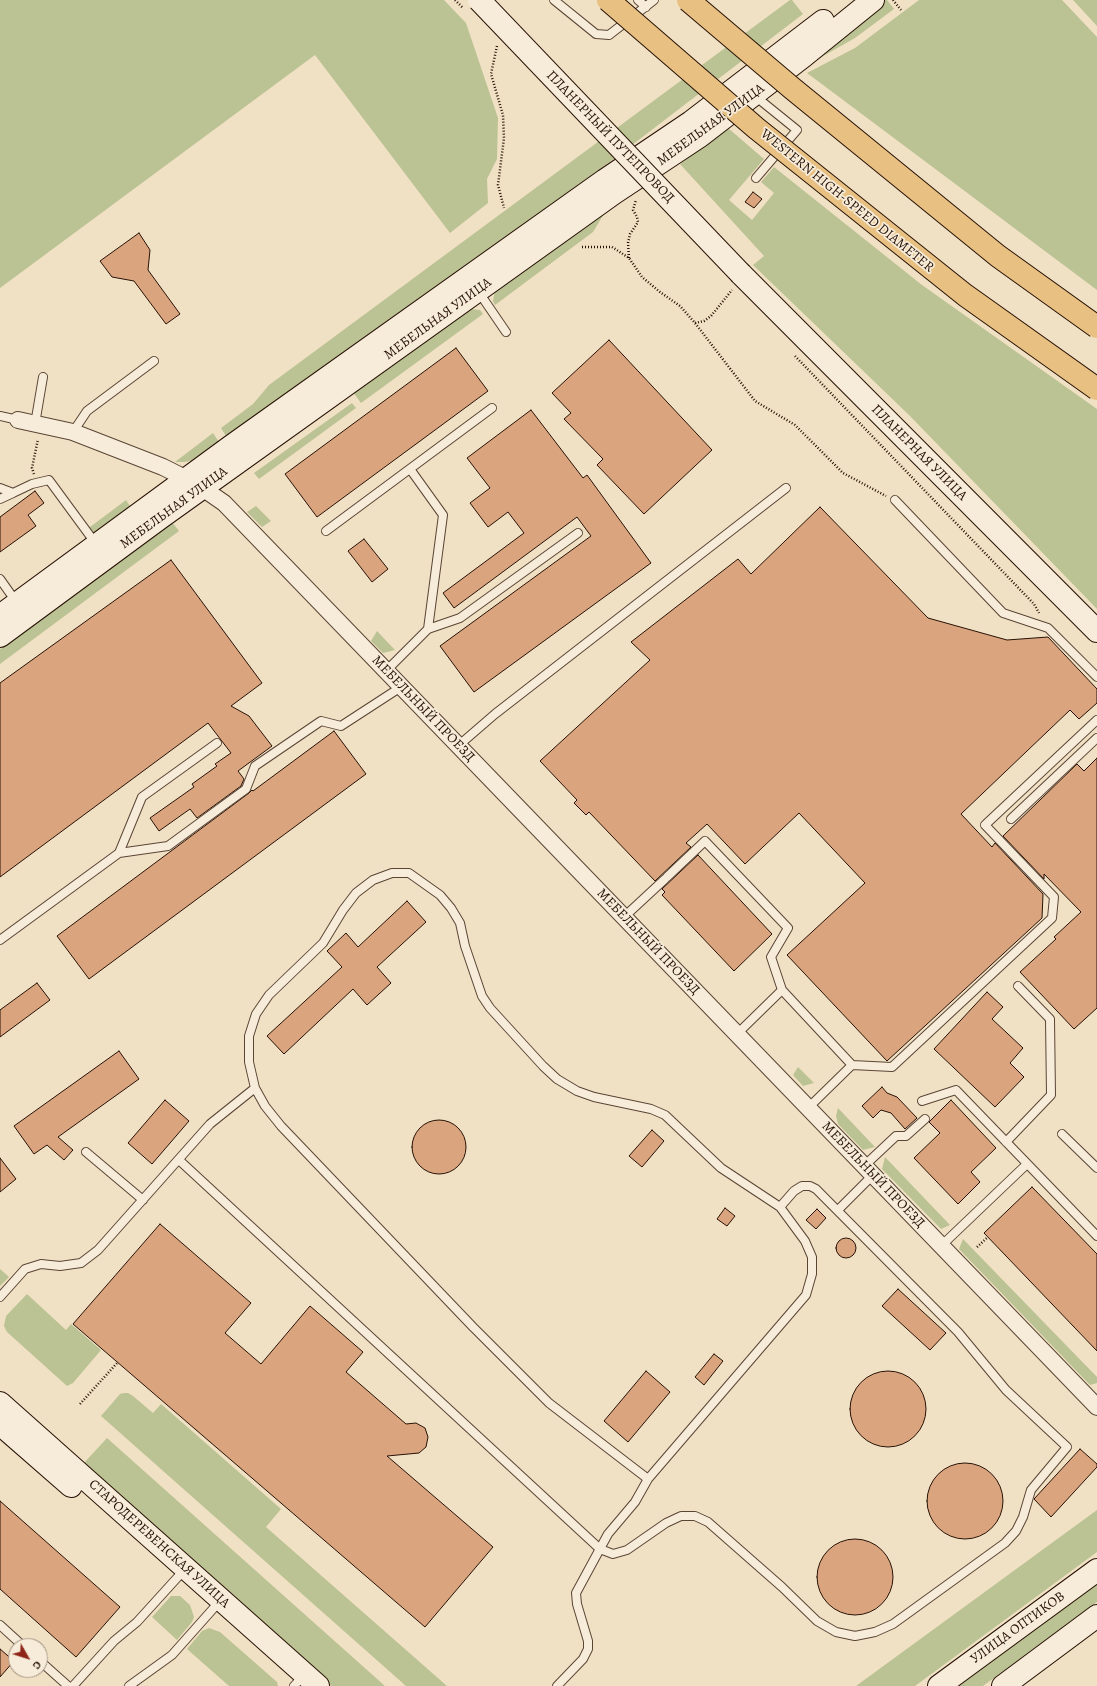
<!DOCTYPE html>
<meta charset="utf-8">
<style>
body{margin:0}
#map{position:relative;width:1097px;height:1686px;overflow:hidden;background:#f1e1c4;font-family:Alegreya,serif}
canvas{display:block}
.north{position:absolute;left:8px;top:1638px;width:40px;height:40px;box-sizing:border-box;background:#f6ecd9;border:1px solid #a39484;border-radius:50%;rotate:129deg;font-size:11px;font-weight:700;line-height:16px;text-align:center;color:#271105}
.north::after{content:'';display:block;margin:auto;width:14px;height:18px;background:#8f2418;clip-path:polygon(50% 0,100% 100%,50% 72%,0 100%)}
</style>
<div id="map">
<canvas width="1097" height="1686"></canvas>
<div class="north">С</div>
</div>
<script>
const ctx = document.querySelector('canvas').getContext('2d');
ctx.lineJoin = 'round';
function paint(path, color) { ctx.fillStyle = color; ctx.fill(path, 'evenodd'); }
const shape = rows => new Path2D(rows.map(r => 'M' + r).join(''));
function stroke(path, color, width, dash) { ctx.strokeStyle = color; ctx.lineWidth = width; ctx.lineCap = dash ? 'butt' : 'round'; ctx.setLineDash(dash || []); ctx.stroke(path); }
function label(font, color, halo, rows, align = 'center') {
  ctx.font = font + ' Alegreya,serif'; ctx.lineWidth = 3.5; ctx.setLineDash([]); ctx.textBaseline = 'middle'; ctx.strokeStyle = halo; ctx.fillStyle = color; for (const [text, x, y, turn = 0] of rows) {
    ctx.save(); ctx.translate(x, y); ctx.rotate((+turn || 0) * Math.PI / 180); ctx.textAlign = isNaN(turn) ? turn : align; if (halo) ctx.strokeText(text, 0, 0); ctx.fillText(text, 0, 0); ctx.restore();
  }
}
const green = shape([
 [0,0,444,0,466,23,498,118,497,159,487,179,488,203,450,233,315,55,0,288],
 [790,0,792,0,803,14,619,155,462,270,226,436,221,428,253,404,269,385],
 [880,0,887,0,894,9,855,38,802,68],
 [919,0,1062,0,1097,37,1097,290,807,73,855,48],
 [1073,0,1097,0,1097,26],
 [757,101,604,214,593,232,495,305,493,301,495,290],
 [728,128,764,159,729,200,752,220,774,193,761,182,774,167,922,285,1097,409,1097,609,909,415,753,265,764,256,680,164],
 [470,309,480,310,483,314,361,403,353,392],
 [352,403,356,408,259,479,254,473],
 [213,433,219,442,191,461,184,462,175,462],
 [126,500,132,509,97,535,89,535,86,530],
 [256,506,271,521,262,527,247,512],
 [172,522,179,531,0,664,0,649],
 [377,631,395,650,383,653,371,641],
 [798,1067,814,1083,803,1086,793,1075],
 [838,1108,875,1147,863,1150,838,1124,836,1116],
 [885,1157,950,1225,941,1229,882,1169],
 [963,1239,1097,1377,1097,1383,1090,1385,959,1249],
 [0,1269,9,1277,0,1286],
 [27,1294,66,1330,71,1324,101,1350,73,1383,67,1386,7,1332,4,1326,6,1316],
 [124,1393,128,1393,133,1396,153,1413,161,1404,281,1509,266,1527,447,1686,406,1686,101,1416,120,1394],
 [107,1438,385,1686,331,1686,206,1575,83,1464],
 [1097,1510,1097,1552,915,1686,856,1686],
 [1097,1583,1097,1602,983,1686,957,1686],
 [171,1596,180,1596,190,1605,194,1617,192,1622,177,1640,152,1617],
 [209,1628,220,1632,277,1682,278,1686,229,1686,187,1649,202,1631]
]);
const building = shape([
 [753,192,762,199,754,208,745,202,753,192],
 [139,233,150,250,148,270,180,314,166,324,134,281,112,277,100,261,139,233],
 [609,340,712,450,644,514,597,465,603,459,564,419,571,413,552,393,609,340],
 [456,348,488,391,317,517,285,474,456,348],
 [531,410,583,478,587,475,651,563,474,692,440,646,591,536,577,517,454,608,443,593,524,533,508,512,488,527,470,503,490,488,467,458,531,410],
 [35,491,44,503,28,515,36,526,0,552,0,517,35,491],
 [820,507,928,618,1007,640,1048,637,1097,689,1097,703,1079,719,1070,710,961,814,992,847,995,843,1043,894,1042,918,887,1061,787,955,865,883,799,813,745,864,707,824,686,843,691,847,655,881,589,812,586,815,574,803,577,800,540,761,650,660,631,642,738,559,751,574,820,507],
 [364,539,388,569,372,582,348,551,364,539],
 [171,560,262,683,231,706,249,716,272,746,238,771,244,779,241,786,197,818,190,809,159,831,150,818,194,787,192,784,217,766,215,764,231,753,208,723,0,877,0,683,171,560],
 [334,731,366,774,89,979,57,936,249,793,252,790,253,791,334,731],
 [1097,758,1097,1008,1074,1029,1020,972,1056,939,1054,937,1081,912,1044,874,1044,879,1003,836,1077,764,1084,771,1097,758],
 [698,855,772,934,734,971,662,895,665,892,662,889,698,855],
 [407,901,426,922,377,967,391,983,367,1005,353,989,284,1054,267,1036,342,967,327,951,346,933,358,947,407,901],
 [37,983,50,1000,0,1037,0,1010,37,983],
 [987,992,1003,1007,992,1019,1023,1048,1010,1063,1024,1077,995,1107,934,1049,987,992],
 [119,1051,139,1079,58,1137,73,1150,64,1160,47,1145,34,1154,14,1126,119,1051],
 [882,1087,887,1093,897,1097,917,1118,905,1129,891,1113,881,1110,873,1118,862,1106,882,1087],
 [165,1100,189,1121,152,1164,128,1143,165,1100],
 [951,1100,996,1148,971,1172,980,1182,958,1204,914,1158,940,1133,929,1122,951,1100],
 '412 1147a27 27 0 1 1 54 0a27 27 0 1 1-54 0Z',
 [652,1130,664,1141,642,1167,629,1156,652,1130],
 [0,1158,16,1179,0,1192,0,1158],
 [1032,1187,1097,1254,1097,1351,984,1233,1032,1187],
 [725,1208,735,1216,727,1226,717,1219,725,1208],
 [817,1209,826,1218,816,1229,806,1220,817,1209],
 [160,1224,251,1303,225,1333,261,1364,310,1306,363,1352,346,1372,406,1424,416,1423,425,1428,428,1437,426,1447,419,1453,387,1456,493,1547,425,1627,73,1324,160,1224],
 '836 1248a10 10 0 1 1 20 0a10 10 0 1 1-20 0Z',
 [898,1289,946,1333,930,1350,882,1306,898,1289],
 [714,1354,723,1361,704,1385,695,1377,714,1354],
 [646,1371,670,1392,628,1442,604,1421,646,1371],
 '850 1409a38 38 0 1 1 76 0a38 38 0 1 1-76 0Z',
 [1080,1449,1097,1464,1097,1467,1051,1517,1034,1499,1080,1449],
 '927 1501a38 38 0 1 1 76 0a38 38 0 1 1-76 0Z',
 [0,1501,120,1607,76,1657,0,1589,0,1501],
 '817 1577a38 38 0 1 1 76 0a38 38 0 1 1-76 0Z',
 [0,1649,14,1661,0,1677,0,1649]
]);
const path = shape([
 [893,0,901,10],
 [497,46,491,74,503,115,504,138,498,185,504,208],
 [582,247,612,247,629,258,642,277,660,292,680,306,695,323,755,401,795,425,843,473,886,496],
 [629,258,628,243,630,234,638,222,637,217,633,210,636,200],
 [695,323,704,321,711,316,732,290],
 [795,356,1034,604,1039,613],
 [34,474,32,468,38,439],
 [977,1247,988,1237],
 [80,1404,118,1362]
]);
const lane = shape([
 [554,0,596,34,609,35,654,0],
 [638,0,646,7],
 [755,96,797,130,756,178],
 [478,291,506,332],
 [0,416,18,420],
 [35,424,43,377],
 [73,432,87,411,154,361],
 [410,469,443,515,428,629],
 [0,488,13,493,32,484,49,480,96,544],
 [0,499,13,493],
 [895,500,1003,613,1048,628,1097,677],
 [326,531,492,408],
 [0,579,17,603],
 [386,671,428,629,460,618,578,533],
 [458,746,495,714,786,488],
 [1011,819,1097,738],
 [119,853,142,797,217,743],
 [667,877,705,841,788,928,771,957,782,990],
 [624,917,665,879],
 [0,940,119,853,168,846,246,789,255,766,321,721,341,726,401,687],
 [737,1034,782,990,852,1065,808,1108],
 [852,1065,892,1067,1052,918,1054,897,985,825,1097,720],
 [922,1101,956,1090,1097,1236],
 [1062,1134,1097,1168],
 [1006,1142,1051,1095,1050,1019,1018,986],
 [86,1152,143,1200],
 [179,1160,600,1549,613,1554,627,1550,666,1523,681,1516,695,1516,708,1522,782,1587,817,1621,836,1632,855,1636,875,1632,893,1624,1005,1543,1016,1531,1023,1517,1031,1490,1067,1447,1006,1390,958,1332,816,1189,810,1186,802,1186,794,1191,780,1207],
 [864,1166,896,1136,906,1136,925,1119],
 [838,1210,873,1175],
 [941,1246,1027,1164],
 [0,1297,25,1269,41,1264,60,1266,81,1263,98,1250,210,1124,255,1088],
 [0,1625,23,1646],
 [40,1661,68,1686],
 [73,1686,114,1641,137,1622,186,1568],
 [129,1686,172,1655,220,1601],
 [294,1686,304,1675],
 [557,1686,583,1659,588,1649,588,1641,577,1604,576,1593,608,1534,635,1502,648,1479,806,1295,812,1274,812,1257,805,1241,780,1207,721,1168,665,1115,651,1109,594,1097,577,1091,557,1079,543,1066,490,1008,482,996,465,946,460,923,451,908,440,895,409,873,392,873,373,880,356,893,343,910,323,943,269,995,256,1014,249,1036,249,1062,255,1088,265,1106,281,1126,473,1327,549,1403,648,1479]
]);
const street = shape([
 [18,420,73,432,163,467,195,483,224,503,1097,1407]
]);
const secondary = shape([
 [741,274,1097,631],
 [0,616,230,447,605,180,691,122,823,21],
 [0,636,160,518,614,193,700,136,805,55,873,0],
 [0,1403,318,1686],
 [0,1424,71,1486],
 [939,1686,1097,1570],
 [1003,1686,1097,1616]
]);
const pathBridge = shape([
 [455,0,463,8]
]);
const secondaryBridge = shape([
 [479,0,741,274]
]);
const highwayBridge = shape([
 [608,0,756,128,965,295,1097,389],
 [688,0,793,89,998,256,1097,327]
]);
const streetNames = [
 ["МЕБЕЛЬНАЯ УЛИЦА",711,125,-36],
 ["ПЛАНЕРНЫЙ ПУТЕПРОВОД",610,137,46],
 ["WESTERN HIGH-SPEED DIAMETER",847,201,39],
 ["МЕБЕЛЬНАЯ УЛИЦА",438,319,-36],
 ["ПЛАНЕРНАЯ УЛИЦА",919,453,45],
 ["МЕБЕЛЬНАЯ УЛИЦА",174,508,-36],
 ["МЕБЕЛЬНЫЙ ПРОЕЗД",423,709,46],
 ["МЕБЕЛЬНЫЙ ПРОЕЗД",648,942,46],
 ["МЕБЕЛЬНЫЙ ПРОЕЗД",873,1175,46],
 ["СТАРОДЕРЕВЕНСКАЯ УЛИЦА",159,1544,42],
 ["УЛИЦА ОПТИКОВ",1018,1628,-36]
];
paint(green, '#bbc293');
paint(building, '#d9a47e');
stroke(building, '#271105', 1);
stroke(lane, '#5a4535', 10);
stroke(street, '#5a4535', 18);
stroke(secondary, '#271105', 24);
stroke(path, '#271105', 2.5, [1, 2]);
stroke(lane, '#f6ecd9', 8);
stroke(street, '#f6ecd9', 16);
stroke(secondary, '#f6ecd9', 22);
stroke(secondaryBridge, '#271105', 24, []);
stroke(highwayBridge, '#271105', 24, []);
stroke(pathBridge, '#271105', 2.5, [1, 2]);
stroke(secondaryBridge, '#f6ecd9', 22);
stroke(highwayBridge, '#e8c082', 22);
label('14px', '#271105', '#f6ecd9', streetNames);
</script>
